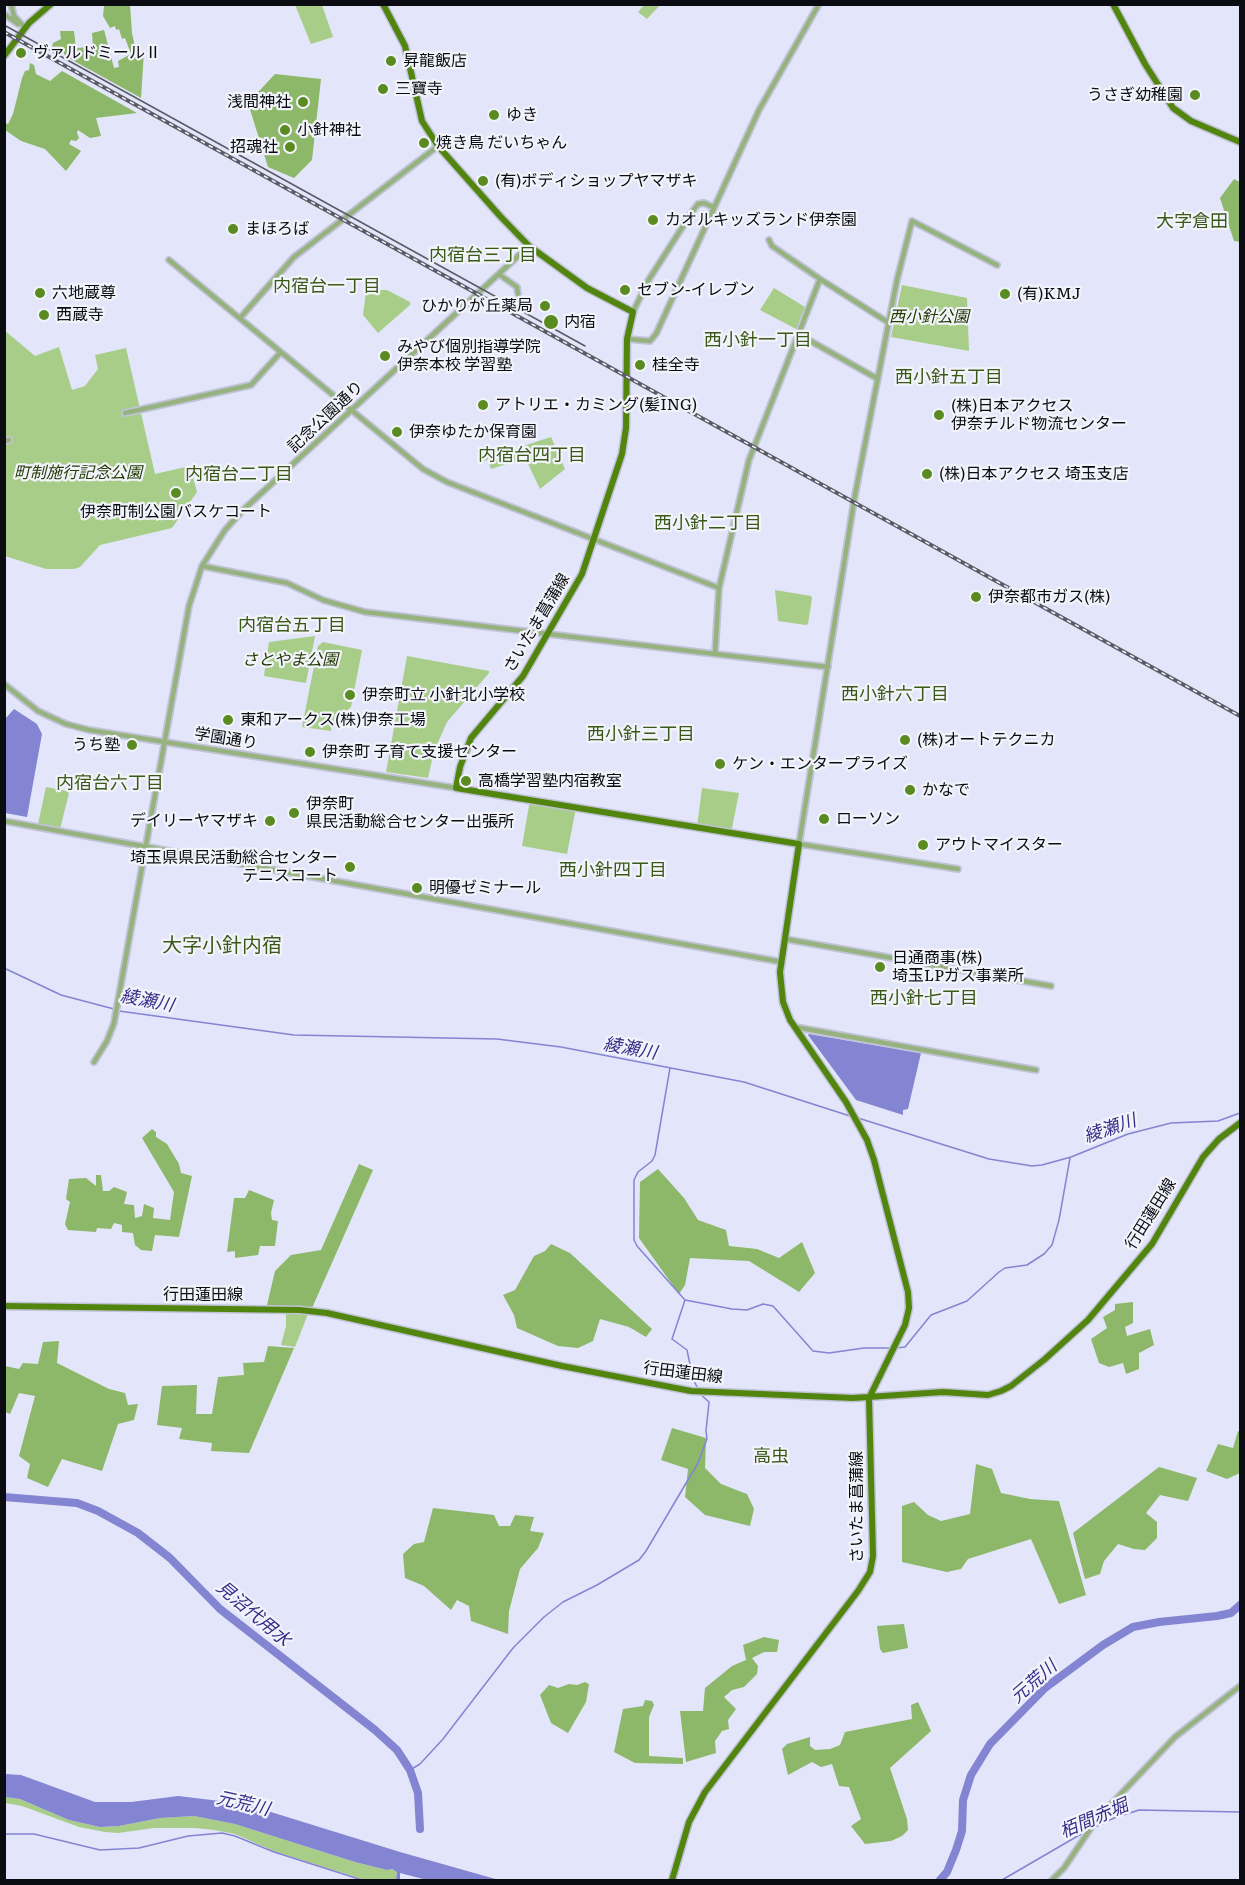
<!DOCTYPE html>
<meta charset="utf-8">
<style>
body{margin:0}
#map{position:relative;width:1245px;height:1885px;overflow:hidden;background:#e3e5fa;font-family:Literata,serif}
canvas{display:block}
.frame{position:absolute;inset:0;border:6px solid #0b0b12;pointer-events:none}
</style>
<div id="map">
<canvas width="1245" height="1885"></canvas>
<div class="frame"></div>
</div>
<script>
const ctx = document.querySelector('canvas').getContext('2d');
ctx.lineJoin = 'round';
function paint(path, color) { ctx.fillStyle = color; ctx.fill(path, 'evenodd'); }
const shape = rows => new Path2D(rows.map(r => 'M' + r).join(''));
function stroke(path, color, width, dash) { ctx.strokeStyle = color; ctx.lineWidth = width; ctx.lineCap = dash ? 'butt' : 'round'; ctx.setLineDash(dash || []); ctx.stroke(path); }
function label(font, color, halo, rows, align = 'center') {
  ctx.font = font + ' Literata,"Noto Sans JP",serif'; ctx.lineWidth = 4.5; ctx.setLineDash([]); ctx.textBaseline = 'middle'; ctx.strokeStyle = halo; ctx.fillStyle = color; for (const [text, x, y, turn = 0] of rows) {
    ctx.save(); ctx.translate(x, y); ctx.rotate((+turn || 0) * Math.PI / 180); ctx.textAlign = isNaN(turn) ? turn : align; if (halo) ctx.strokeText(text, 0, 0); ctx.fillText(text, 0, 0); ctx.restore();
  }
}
const green = shape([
 [295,5,322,5,333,37,311,44],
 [644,5,644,4,660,5,647,19,638,12],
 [902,285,967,298,969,351,891,337],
 [774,288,805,307,796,329,760,310],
 [368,290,387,290,410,302,410,305,378,333,363,315,366,292],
 [4,330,35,356,59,347,72,390,85,386,98,369,95,355,126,348,155,474,190,466,197,492,172,528,100,545,80,567,74,569,46,569,5,556],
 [551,437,565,469,540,489,520,447],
 [514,447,521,459,491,469,488,460,484,461,481,453],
 [775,590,811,596,812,598,808,624,806,625,778,621],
 [315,636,306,683,264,676,269,642],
 [323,642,362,650,351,707,332,724,331,731,302,727,318,646],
 [407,656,489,671,489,673,447,722,434,751,428,778,386,772],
 [46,787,67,791,69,793,60,829,38,824],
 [702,788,739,793,731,833,697,827],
 [530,800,576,808,567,854,522,846],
 [286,1312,308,1314,295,1347,281,1345,286,1326],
 [5,1797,20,1799,69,1820,100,1827,119,1826,160,1818,194,1816,235,1824,355,1862,387,1870,392,1869,397,1872,396,1880,365,1880,276,1852,235,1834,214,1830,195,1828,154,1828,118,1833,105,1832,79,1827,22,1806,5,1803]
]);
const forest = shape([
 [110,5,130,5,132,33,136,51,144,51,141,98,65,56,63,51,52,47,53,43,61,39,60,31,74,31,76,48,93,47,92,33,104,30,114,68,119,67,118,61,131,54,125,38,122,39,119,29,116,30,115,26,110,28,103,16,104,6],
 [30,63,34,65,36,74,50,81,62,71,137,113,96,118,101,136,90,138,78,130,77,133,79,138,76,141,71,140,69,144,81,151,66,171,45,149,21,141,5,130,5,123,8,124,13,114,22,78,25,71,29,70],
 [275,74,321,79,312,160,294,178,268,167,248,103],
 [1234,179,1240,182,1240,242,1234,241,1220,198],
 [152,1129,156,1132,156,1137,167,1144,179,1164,181,1173,192,1176,179,1237,155,1235,152,1251,141,1250,135,1245,133,1233,122,1232,122,1225,114,1223,111,1229,97,1228,96,1232,68,1230,65,1224,70,1202,66,1199,69,1179,86,1178,96,1186,96,1175,101,1175,103,1191,109,1191,114,1187,127,1192,124,1204,134,1205,135,1218,142,1216,144,1204,154,1208,153,1218,170,1220,174,1192,142,1138],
 [359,1164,373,1170,312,1308,267,1305,275,1271,291,1255,321,1250],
 [658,1169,684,1198,698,1220,726,1230,729,1246,757,1249,779,1258,802,1242,815,1273,799,1292,749,1261,690,1258,685,1285,679,1294,639,1238,640,1182],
 [249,1190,274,1200,271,1213,272,1220,278,1221,275,1246,260,1246,258,1255,235,1258,235,1251,227,1252,234,1198,245,1198],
 [551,1244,570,1253,652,1329,646,1337,629,1327,600,1319,593,1341,578,1348,558,1346,517,1328,514,1315,503,1295,515,1290,534,1256,545,1251],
 [1133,1302,1133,1323,1125,1327,1127,1336,1150,1329,1154,1345,1139,1353,1139,1369,1126,1374,1123,1363,1109,1367,1099,1363,1091,1339,1107,1328,1103,1317,1115,1310,1115,1304],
 [59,1341,57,1363,109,1389,125,1393,128,1405,138,1404,134,1420,118,1424,102,1471,62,1459,48,1487,27,1478,30,1464,19,1456,35,1396,19,1393,10,1414,5,1412,5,1366,19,1369,23,1363,38,1364,43,1342],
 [268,1346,294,1348,249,1453,211,1451,212,1443,179,1439,182,1428,157,1425,162,1386,197,1385,196,1414,212,1414,218,1377,244,1375,243,1363,264,1362],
 [672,1428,706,1438,705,1468,721,1484,747,1494,754,1509,750,1526,705,1515,685,1497,688,1469,661,1460],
 [1238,1431,1240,1432,1240,1473,1227,1479,1206,1471,1218,1444,1233,1448],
 [976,1464,992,1469,1001,1493,1030,1499,1059,1501,1086,1595,1059,1604,1031,1539,968,1559,961,1569,947,1572,902,1562,902,1506,914,1502,928,1515,941,1521,970,1514],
 [1159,1467,1197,1478,1188,1501,1160,1495,1146,1513,1157,1522,1157,1538,1145,1550,1134,1549,1118,1544,1104,1561,1100,1574,1085,1579,1073,1533],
 [433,1508,494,1515,499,1526,510,1526,515,1515,534,1517,530,1531,544,1533,538,1548,520,1569,509,1611,508,1634,471,1621,469,1606,457,1600,451,1610,424,1586,405,1578,403,1554,414,1544,424,1542],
 [904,1624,908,1648,883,1653,880,1649,877,1626],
 [764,1637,779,1640,777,1652,764,1652,752,1658,758,1666,757,1674,744,1687,732,1690,724,1697,736,1709,728,1720,729,1729,722,1731,715,1741,716,1753,686,1762,680,1711,703,1711,705,1688,732,1666,746,1660,743,1645],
 [585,1682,589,1684,586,1702,568,1733,551,1723,540,1695,549,1685,558,1688,569,1684,577,1685],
 [645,1700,652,1701,654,1705,649,1717,649,1756,683,1758,683,1764,635,1763,614,1752,623,1709,643,1706],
 [918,1702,931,1731,890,1768,907,1819,908,1830,902,1836,891,1841,865,1844,851,1826,861,1819,849,1787,839,1786,832,1764,821,1767,812,1762,788,1775,782,1749,787,1744,810,1737,810,1746,815,1750,830,1749,840,1745,845,1732,912,1719,911,1705]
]);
const water = shape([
 [14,709,37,724,42,734,27,817,5,813,5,719],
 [809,1034,921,1053,908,1109,903,1110,903,1115,856,1100,808,1035],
 [5,1774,21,1775,95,1802,131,1802,178,1796,245,1804,400,1852,499,1880,427,1880,400,1873,400,1880,396,1880,397,1872,392,1869,387,1870,355,1862,235,1824,194,1816,160,1818,119,1826,100,1827,69,1820,20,1799,5,1797]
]);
const stream = shape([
 [4,968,61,995,114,1009],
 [119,1011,294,1035,497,1039,561,1047,744,1082,850,1116],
 [670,1068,655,1155,652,1161,638,1172,634,1180,634,1240,637,1246,685,1300,732,1309,747,1310,763,1304,773,1306,813,1351,829,1353,864,1348,891,1348],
 [858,1118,989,1159,1032,1166,1042,1165,1071,1157,1128,1134,1171,1123,1218,1121,1240,1113],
 [685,1300,672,1339,687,1350,693,1379,698,1389],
 [896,1348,905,1347,931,1315,967,1301,999,1272,1005,1268,1027,1265,1044,1254,1052,1245,1059,1220,1070,1158],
 [410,1770,420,1764,443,1739,513,1648,544,1617,563,1602,597,1585,639,1560,646,1551,698,1463,707,1439,706,1431,709,1402,699,1393],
 [1095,1827,1114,1818,1139,1810,1240,1812],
 [4,1834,34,1834,100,1850,139,1848,188,1836,222,1833,235,1836,274,1852,362,1880],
 [1002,1880,1088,1830]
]);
const canal = shape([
 [220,1609,375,1730,397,1750,410,1770,418,1793,420,1829]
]);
const river = shape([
 [4,1497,77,1503,98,1511,138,1533,170,1558,220,1609,375,1730,397,1750,410,1770,418,1793,420,1829],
 [940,1880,947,1872,956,1850,962,1831,963,1800,971,1775,990,1744,1045,1688,1103,1645,1133,1627,1159,1622,1217,1616,1231,1613,1240,1605]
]);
const minor = shape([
 [11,4,14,16,25,28],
 [4,14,18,24],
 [769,240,772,246,820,279,889,323],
 [169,260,423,469,447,482,719,588,715,654,828,667],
 [500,275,517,287,518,294],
 [633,312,648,281,692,212,698,204,704,203,713,207],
 [240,318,294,257,438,146],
 [798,334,878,379],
 [627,339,650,341,656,334,759,110,819,4],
 [125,413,251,385,280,353],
 [4,441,9,440],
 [202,566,287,583,323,600,365,612,715,654],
 [719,588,749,460,820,279],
 [4,684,38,711,66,724,89,730,456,788],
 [4,821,782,962],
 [958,869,799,844,855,495,897,280,912,221,997,265],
 [785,939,1051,986],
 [795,1027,1036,1070],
 [94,1062,107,1041,114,1023,189,606,202,566,225,530,242,511,529,246],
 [1052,1880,1064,1868,1097,1819,1175,1737,1240,1686]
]);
const major = shape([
 [383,4,405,46,422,121,438,146,500,216,529,246,587,288,633,312,627,339,626,428,622,454,582,574,523,676,471,738,460,767,456,788,799,844,780,972,783,1002,790,1020,846,1102,867,1140,874,1160,908,1292,909,1308,905,1325,869,1398,873,1556,870,1572,858,1591,705,1792,689,1822,672,1880],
 [1113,4,1145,64,1173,108,1191,121,1240,142],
 [4,56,29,23,51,4],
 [4,1306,300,1310,327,1313,562,1366,691,1391,853,1398,943,1392,988,1395,1001,1391,1011,1386,1045,1359,1088,1320,1152,1244,1203,1157,1219,1139,1240,1123]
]);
const tram = shape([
 [4,25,585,346]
]);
const rail = shape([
 [4,32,1240,716]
]);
const markers = [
 [21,53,6,"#598b21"],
 [391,61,6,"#598b21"],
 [383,89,6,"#598b21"],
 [1195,95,6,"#598b21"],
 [303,102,6,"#598b21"],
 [494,115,6,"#598b21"],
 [285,130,6,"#598b21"],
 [424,143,6,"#598b21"],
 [290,147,6,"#598b21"],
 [483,181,6,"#598b21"],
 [653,220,6,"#598b21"],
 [233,229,6,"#598b21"],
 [625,290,6,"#598b21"],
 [40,293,6,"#598b21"],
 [1005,294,6,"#598b21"],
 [545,306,6,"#598b21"],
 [44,315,6,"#598b21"],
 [551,322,8,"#598b21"],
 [385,356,6,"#598b21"],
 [640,365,6,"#598b21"],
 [483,405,6,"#598b21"],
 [939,415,6,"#598b21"],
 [397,432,6,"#598b21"],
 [927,474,6,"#598b21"],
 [176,493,6,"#598b21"],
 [976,597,6,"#598b21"],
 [350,695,6,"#598b21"],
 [228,720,6,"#598b21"],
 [905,740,6,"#598b21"],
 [132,745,6,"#598b21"],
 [310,752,6,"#598b21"],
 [720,764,6,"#598b21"],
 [466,781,6,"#598b21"],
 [910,790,6,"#598b21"],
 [294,813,6,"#598b21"],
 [824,819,6,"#598b21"],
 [270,821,6,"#598b21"],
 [923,845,6,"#598b21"],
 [350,867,6,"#598b21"],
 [417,888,6,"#598b21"],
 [880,967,6,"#598b21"]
];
const poiNames = [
 ["ヴァルドミールⅡ",33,53],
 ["昇龍飯店",403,61],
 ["三寶寺",395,89],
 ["うさぎ幼稚園",1183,95,"right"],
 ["浅間神社",291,102,"right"],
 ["ゆき",506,115],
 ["小針神社",297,130],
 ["焼き鳥 だいちゃん",436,143],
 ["招魂社",278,147,"right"],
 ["(有)ボディショップヤマザキ",495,181],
 ["カオルキッズランド伊奈園",665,220],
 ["まほろば",245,229],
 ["セブン-イレブン",637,290],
 ["六地蔵尊",52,293],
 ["(有)KMJ",1017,294],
 ["ひかりが丘薬局",533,306,"right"],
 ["西蔵寺",56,315],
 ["内宿",564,322],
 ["みやび個別指導学院",397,347],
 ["伊奈本校 学習塾",397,365],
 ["桂全寺",652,365],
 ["アトリエ・カミング(髪ING)",495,405],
 ["(株)日本アクセス",951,406],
 ["伊奈チルド物流センター",951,424],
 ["伊奈ゆたか保育園",409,432],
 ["(株)日本アクセス 埼玉支店",939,474],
 ["伊奈町制公園バスケコート",176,512,"center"],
 ["伊奈都市ガス(株)",988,597],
 ["伊奈町立 小針北小学校",362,695],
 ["東和アークス(株)伊奈工場",240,720],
 ["(株)オートテクニカ",917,740],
 ["うち塾",120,745,"right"],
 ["伊奈町 子育て支援センター",322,752],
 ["ケン・エンタープライズ",732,764],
 ["高橋学習塾内宿教室",478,781],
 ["かなで",922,790],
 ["伊奈町",306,804],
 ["県民活動総合センター出張所",306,822],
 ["ローソン",836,819],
 ["デイリーヤマザキ",258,821,"right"],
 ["アウトマイスター",935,845],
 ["埼玉県県民活動総合センター",338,858,"right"],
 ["テニスコート",338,876,"right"],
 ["明優ゼミナール",429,888],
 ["日通商事(株)",892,958],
 ["埼玉LPガス事業所",892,976]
];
const parkNames = [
 ["西小針公園",929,317],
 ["町制施行記念公園",78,473],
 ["さとやま公園",290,660]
];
const streetNames = [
 ["記念公園通り",326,417,-43],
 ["さいたま菖蒲線",537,623,-59],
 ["学園通り",226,739,9],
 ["行田蓮田線",1151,1214,-58],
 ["行田蓮田線",203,1295],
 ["行田蓮田線",683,1373,7],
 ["さいたま菖蒲線",857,1507,-90]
];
const neighbourhoodNames = [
 ["大字倉田",1192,222],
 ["内宿台三丁目",483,256],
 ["内宿台一丁目",327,287],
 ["西小針一丁目",758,341],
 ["西小針五丁目",949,378],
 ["内宿台四丁目",532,456],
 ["内宿台二丁目",239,475],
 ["西小針二丁目",708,524],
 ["内宿台五丁目",292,626],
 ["西小針六丁目",895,695],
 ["西小針三丁目",641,735],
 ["内宿台六丁目",110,784],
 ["西小針四丁目",613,871],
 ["西小針七丁目",924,999],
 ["高虫",771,1457]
];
const waterNames = [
 ["綾瀬川",147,1001,11],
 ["綾瀬川",630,1049,10],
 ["綾瀬川",1110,1129,-19],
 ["見沼代用水",253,1614,40],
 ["元荒川",1034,1682,-41],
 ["元荒川",243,1804,13],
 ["栢間赤堀",1094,1819,-23]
];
const quarterNames = [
 ["大字小針内宿",222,946]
];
paint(green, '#a7cd89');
paint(forest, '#8db769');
paint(water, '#8384d2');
stroke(stream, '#8384d2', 1.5);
stroke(canal, '#8384d2', 4.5);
stroke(river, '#8384d2', 8);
stroke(minor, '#c0c2d5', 8);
stroke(major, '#c0c2d5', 9);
stroke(minor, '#96b37f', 4.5);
stroke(major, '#52850e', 6);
stroke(tram, '#5a5b67', 1.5);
stroke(rail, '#5a5b67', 4);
stroke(rail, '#f3f3fc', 1.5, [4.5]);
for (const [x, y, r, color] of markers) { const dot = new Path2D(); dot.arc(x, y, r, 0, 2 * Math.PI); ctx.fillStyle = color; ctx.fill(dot); stroke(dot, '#f3f3fc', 2); }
label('16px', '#0b0b12', '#f3f3fc', poiNames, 'left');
label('italic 16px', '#213b00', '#f3f3fc', parkNames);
label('16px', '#0b0b12', '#f3f3fc', streetNames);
label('18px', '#395917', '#f3f3fc', neighbourhoodNames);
label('italic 18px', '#382d88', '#f3f3fc', waterNames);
label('20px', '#395917', '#f3f3fc', quarterNames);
</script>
